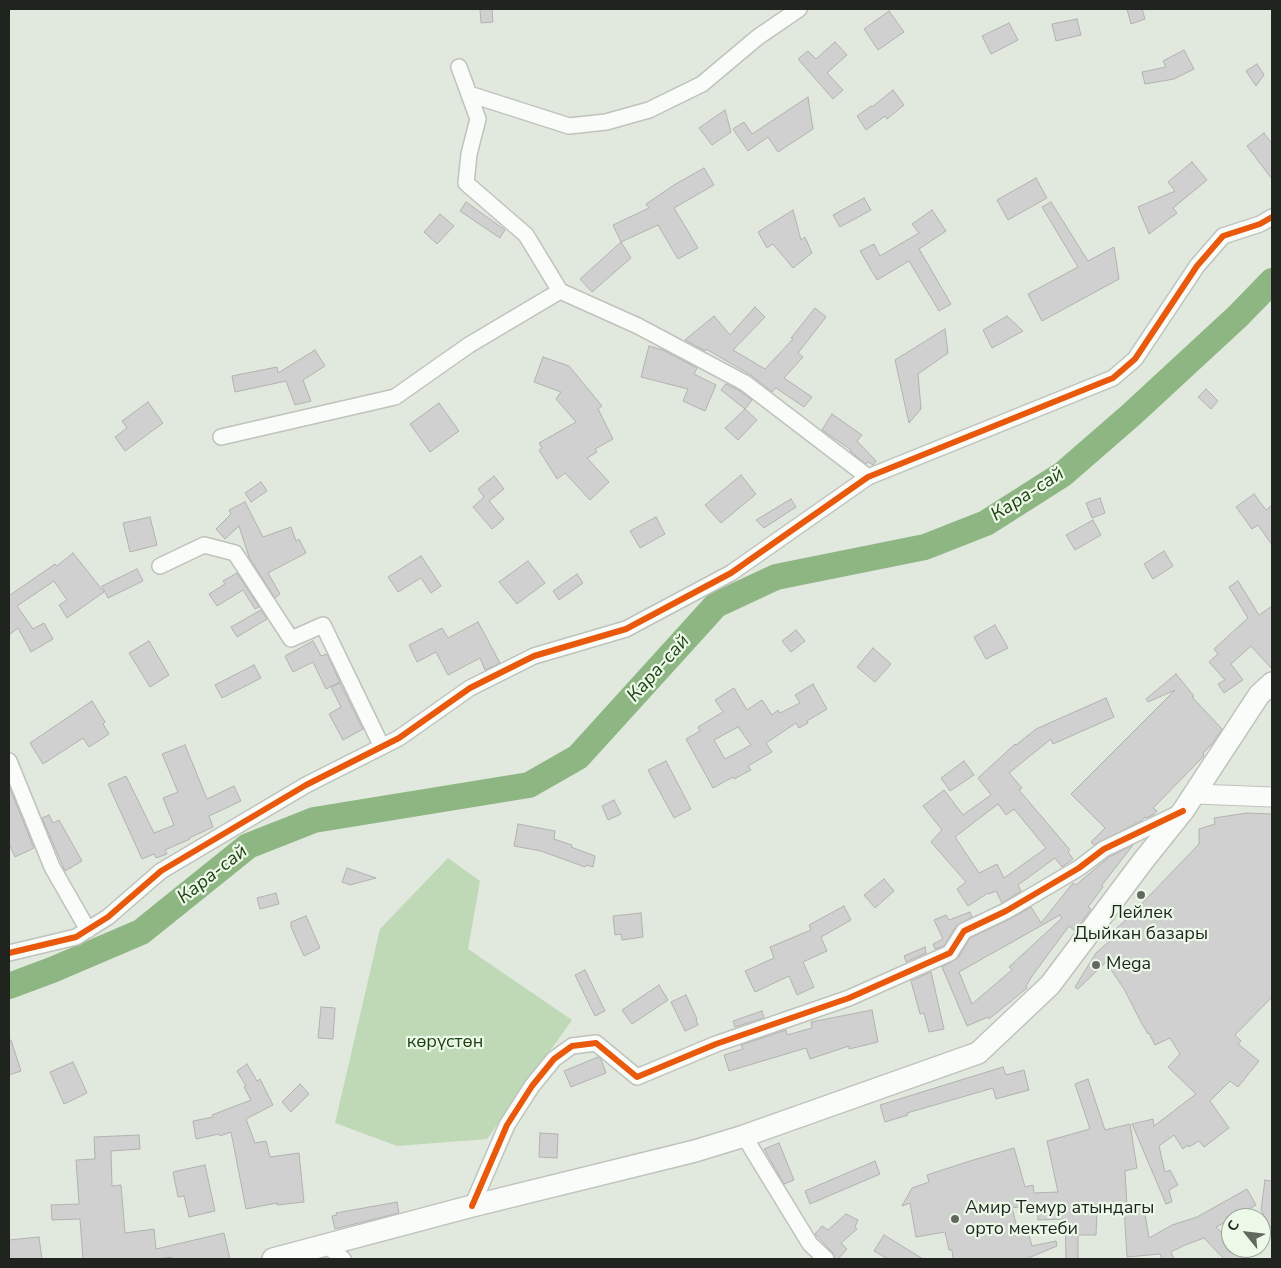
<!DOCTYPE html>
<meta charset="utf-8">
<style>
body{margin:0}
#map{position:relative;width:1281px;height:1268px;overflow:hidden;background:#e1e8de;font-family:"Nunito Sans",sans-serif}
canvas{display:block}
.frame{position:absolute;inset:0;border:10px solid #1f241e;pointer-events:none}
.north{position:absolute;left:1221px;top:1208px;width:50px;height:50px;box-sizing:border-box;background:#ecf9e8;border:1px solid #9aa497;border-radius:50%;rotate:299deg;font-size:14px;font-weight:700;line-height:20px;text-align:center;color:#1f241e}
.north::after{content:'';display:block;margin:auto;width:18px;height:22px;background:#636961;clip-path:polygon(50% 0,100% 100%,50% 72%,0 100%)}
</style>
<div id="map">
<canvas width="1281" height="1268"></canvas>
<div class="frame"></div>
<div class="north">С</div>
</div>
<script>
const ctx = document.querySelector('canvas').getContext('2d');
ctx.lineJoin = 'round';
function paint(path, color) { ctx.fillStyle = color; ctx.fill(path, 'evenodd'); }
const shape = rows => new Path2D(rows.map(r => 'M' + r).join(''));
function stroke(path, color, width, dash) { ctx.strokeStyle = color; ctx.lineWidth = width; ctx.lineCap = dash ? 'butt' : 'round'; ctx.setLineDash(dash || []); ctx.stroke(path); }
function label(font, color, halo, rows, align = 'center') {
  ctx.font = font + ' "Nunito Sans",sans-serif'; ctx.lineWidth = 4.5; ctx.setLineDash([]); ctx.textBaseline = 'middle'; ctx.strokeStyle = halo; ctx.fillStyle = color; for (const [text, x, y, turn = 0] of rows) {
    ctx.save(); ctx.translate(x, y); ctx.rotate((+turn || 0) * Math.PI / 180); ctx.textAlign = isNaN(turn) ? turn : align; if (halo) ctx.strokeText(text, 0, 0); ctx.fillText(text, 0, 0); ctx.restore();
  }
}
const green = shape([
 [448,858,480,881,468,949,572,1020,487,1139,397,1146,335,1123,380,929]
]);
const river = shape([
 [9,986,52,970,141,932,248,846,314,820,529,785,578,757,716,605,776,577,925,547,986,523,1063,474,1132,414,1238,316,1272,281]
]);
const building = shape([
 [480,9,492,9,493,22,481,23,480,9],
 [1127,9,1142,9,1145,19,1131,24,1127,9],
 [889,11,904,32,878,50,864,29,889,11],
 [1077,19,1081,35,1056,41,1052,24,1077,19],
 [1009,23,1018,40,991,54,982,36,1009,23],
 [835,42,847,55,827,73,843,90,833,99,798,59,808,51,816,59,835,42],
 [1184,50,1194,69,1174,79,1145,84,1142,72,1166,67,1163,61,1184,50],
 [1257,64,1264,75,1256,86,1246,71,1257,64],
 [893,90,904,105,887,119,885,116,866,130,857,116,871,106,872,107,893,90],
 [808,97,813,129,778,152,768,137,748,151,733,129,744,122,752,134,808,97],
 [725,110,731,132,712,145,699,128,725,110],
 [1264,133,1272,144,1272,179,1247,146,1264,133],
 [1192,162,1207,180,1173,208,1177,213,1149,234,1138,207,1175,191,1168,182,1192,162],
 [704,168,714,185,674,208,698,248,678,259,658,225,621,242,613,225,649,208,646,204,674,185,704,168],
 [1036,178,1047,198,1008,220,997,200,1036,178],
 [864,198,871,210,840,227,833,215,864,198],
 [466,202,505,230,500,238,460,211,466,202],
 [1051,202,1088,261,1114,247,1119,279,1042,321,1028,294,1078,267,1042,207,1051,202],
 [793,210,801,240,805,237,812,253,793,268,773,244,767,248,758,232,793,210],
 [932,210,946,231,919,249,951,304,939,311,909,261,877,280,860,251,874,244,880,256,919,233,912,224,932,210],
 [440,214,454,226,437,244,424,232,440,214],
 [621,242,631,258,592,292,580,279,621,242],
 [755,307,765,317,733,350,765,369,793,339,791,338,815,308,826,317,798,353,803,357,784,378,812,397,804,407,776,388,772,392,751,375,706,349,705,351,685,340,714,316,730,335,755,307],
 [1007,316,1023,331,992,348,983,330,1007,316],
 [945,329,948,353,918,374,921,409,909,423,895,360,945,329],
 [649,346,663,350,697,368,694,374,716,385,705,411,683,401,688,389,641,377,649,346],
 [315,350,325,366,303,380,311,401,295,405,286,381,235,392,232,376,277,367,278,373,315,350],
 [543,357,569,366,602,406,598,409,613,439,595,449,597,452,587,458,609,482,590,500,565,473,557,479,539,450,542,448,539,443,576,422,556,399,561,392,534,382,543,357],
 [726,384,740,391,752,400,745,409,721,390,726,384],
 [1206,389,1218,401,1211,409,1198,397,1206,389],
 [148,402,163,423,125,451,115,437,127,428,122,421,148,402],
 [439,403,459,431,430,452,410,424,439,403],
 [745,409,757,420,738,440,725,428,745,409],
 [832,414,862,435,857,441,876,461,873,465,868,462,866,464,850,451,851,450,822,430,832,414],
 [741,475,756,494,721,523,705,505,741,475],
 [494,476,504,489,489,501,504,519,492,529,473,507,484,497,478,489,494,476],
 [261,482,267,491,251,502,245,493,261,482],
 [1254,494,1266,510,1272,505,1272,545,1258,525,1252,529,1236,507,1254,494],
 [1100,498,1105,513,1092,518,1086,503,1100,498],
 [791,499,796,507,764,528,756,520,791,499],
 [245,502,263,537,291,527,296,541,299,539,306,553,268,573,280,594,275,598,249,557,239,526,225,539,216,529,231,514,229,510,245,502],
 [150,517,157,545,130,552,123,523,150,517],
 [656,517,665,534,640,548,630,531,656,517],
 [1093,520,1101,535,1075,550,1066,535,1093,520],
 [1164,551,1173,566,1153,579,1144,564,1164,551],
 [73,553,104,592,67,618,59,605,67,600,54,581,17,606,33,629,44,623,53,639,31,652,18,628,9,635,9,593,10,595,55,564,57,566,73,553],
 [421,556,441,586,431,593,421,578,398,592,388,577,421,556],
 [528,561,545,583,517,604,499,582,528,561],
 [137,569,143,581,108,598,102,586,137,569],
 [237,573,259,607,255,609,243,590,217,606,209,594,225,584,223,581,237,573],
 [577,574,583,583,559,600,553,591,577,574],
 [1238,581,1259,615,1272,606,1272,669,1251,646,1231,664,1243,680,1224,693,1218,684,1225,680,1209,662,1218,654,1214,649,1248,618,1229,587,1238,581],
 [261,610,267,619,237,637,231,627,261,610],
 [478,622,500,663,485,670,480,658,448,675,436,652,417,662,409,645,442,628,448,638,478,622],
 [995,625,1008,648,986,659,974,637,995,625],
 [796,630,805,641,791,652,782,641,796,630],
 [149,641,169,675,150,687,129,653,149,641],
 [313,641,321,656,327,654,340,682,326,689,313,662,293,672,285,656,313,641],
 [873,648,891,664,875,682,857,667,873,648],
 [254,665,261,678,222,698,215,685,254,665],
 [1176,674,1194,696,1192,697,1222,729,1212,744,1203,753,1204,756,1153,808,1157,811,1153,815,1146,818,1145,817,1141,821,1094,845,1091,842,1105,828,1071,794,1175,690,1148,702,1146,699,1176,674],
 [340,683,363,729,343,740,329,714,341,707,331,687,340,683],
 [813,684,827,709,807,721,808,723,799,728,796,723,766,743,772,752,748,766,751,770,734,779,733,777,713,788,686,739,700,731,698,727,723,712,715,700,734,688,747,710,762,700,772,715,778,710,780,713,800,703,795,695,813,684],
 [738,727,751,745,725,759,714,740,738,727],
 [1106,698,1114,717,1053,744,1051,739,1009,773,1022,788,1019,790,1070,850,1068,852,1073,859,1062,867,1055,858,1018,885,1021,891,1002,903,996,891,989,894,988,893,968,906,957,889,966,882,931,842,942,830,923,806,944,790,963,815,991,795,978,778,1015,744,1016,745,1036,729,1106,698],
 [998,804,1006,815,1014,809,1046,848,1004,878,997,864,979,873,955,837,998,804],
 [92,701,105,722,103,724,109,734,89,747,83,738,43,764,30,743,92,701],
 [185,745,207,799,234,786,241,801,209,816,213,827,189,838,190,839,165,850,167,854,156,858,154,854,142,859,108,784,126,776,154,833,174,825,163,798,178,792,162,754,185,745],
 [666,761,691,809,674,818,648,770,666,761],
 [964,761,974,775,950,791,941,778,964,761],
 [9,786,34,848,15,857,9,844,9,786],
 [614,800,621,814,608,820,602,806,614,800],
 [1247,813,1272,814,1272,997,1235,1035,1241,1041,1238,1044,1259,1061,1238,1087,1230,1081,1210,1101,1229,1128,1204,1147,1199,1141,1189,1147,1188,1145,1183,1149,1174,1135,1159,1146,1165,1172,1170,1170,1178,1185,1169,1190,1172,1202,1166,1204,1132,1124,1153,1119,1154,1126,1196,1094,1168,1067,1180,1054,1170,1038,1155,1045,1149,1033,1148,1034,1141,1022,1124,989,1106,962,1078,989,1075,987,1096,953,1111,940,1108,936,1128,918,1199,844,1199,829,1215,824,1214,818,1247,813],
 [49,815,53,823,59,820,82,861,65,871,42,818,49,815],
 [518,824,555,831,554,839,572,845,571,847,595,856,593,867,586,865,585,867,541,851,514,846,518,824],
 [1133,845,1102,885,1103,887,1088,907,1091,909,1075,931,1069,926,1032,976,1026,986,1027,988,989,1019,988,1017,967,1026,942,967,958,958,970,938,1010,919,1031,907,1041,923,1073,883,1076,885,1109,857,1133,845],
 [1060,915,1062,918,1009,967,1012,970,972,1004,959,972,1060,915],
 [347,868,376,878,350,885,342,882,347,868],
 [884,879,894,891,875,908,864,895,884,879],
 [276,893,279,904,260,909,257,898,276,893],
 [844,906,851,920,821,937,827,951,803,962,814,987,797,995,789,976,755,992,745,971,774,958,770,947,811,930,809,925,844,906],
 [970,912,972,917,956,926,944,946,935,949,933,944,943,939,934,920,946,915,949,920,970,912],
 [641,913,643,937,622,940,621,934,615,935,613,916,641,913],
 [306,916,320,948,304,956,291,927,291,922,306,916],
 [925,947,926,953,906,962,904,956,925,947],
 [585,970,605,1011,595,1016,575,975,585,970],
 [931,972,944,1029,929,1032,924,1013,920,1014,911,981,931,972],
 [659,985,668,1000,632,1024,622,1010,659,985],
 [686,995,697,1019,696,1020,698,1025,685,1031,671,1002,686,995],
 [321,1007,335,1008,333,1039,318,1038,321,1007],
 [872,1010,878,1042,849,1049,849,1046,810,1059,806,1048,729,1071,724,1055,743,1049,741,1045,786,1030,787,1035,812,1028,811,1022,872,1010],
 [762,1011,764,1018,735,1027,733,1021,762,1011],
 [9,1040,11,1040,21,1071,9,1075,9,1040],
 [598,1057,601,1059,606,1073,571,1087,564,1071,598,1057],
 [73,1062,87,1093,64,1104,50,1072,73,1062],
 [247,1064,257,1081,260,1079,273,1105,246,1119,255,1143,266,1141,270,1157,299,1153,304,1202,277,1205,277,1203,246,1209,231,1132,220,1136,219,1134,196,1139,193,1121,213,1117,212,1115,251,1100,244,1087,246,1086,237,1071,247,1064],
 [1003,1067,1006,1075,1024,1070,1029,1090,996,1099,993,1088,907,1113,908,1115,885,1122,880,1105,1003,1067],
 [1088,1079,1105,1130,1130,1124,1137,1168,1125,1171,1127,1205,1143,1202,1149,1238,1172,1225,1197,1217,1247,1189,1256,1205,1216,1227,1231,1242,1231,1248,1237,1248,1248,1259,1224,1259,1204,1238,1185,1245,1171,1252,1174,1259,1162,1259,1160,1254,1127,1257,1124,1208,1097,1210,1096,1235,1078,1235,1078,1259,1066,1259,1065,1219,1038,1220,1037,1204,1012,1208,1018,1231,1027,1228,1032,1246,1056,1241,1057,1246,1026,1259,953,1259,952,1250,949,1250,945,1232,916,1237,910,1203,902,1206,912,1188,929,1182,927,1175,970,1161,1014,1148,1025,1187,1033,1185,1034,1193,1058,1192,1047,1141,1090,1129,1075,1084,1088,1079],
 [300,1084,309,1094,291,1112,282,1102,300,1084],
 [540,1133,558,1134,557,1158,539,1157,540,1133],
 [139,1135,140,1149,111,1151,112,1186,121,1185,125,1233,154,1229,156,1249,224,1233,230,1259,173,1259,172,1257,158,1259,83,1259,80,1219,52,1220,51,1205,79,1204,76,1160,95,1159,94,1137,139,1135],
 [779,1143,794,1180,784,1184,764,1149,779,1143],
 [875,1161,880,1174,810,1204,805,1191,875,1161],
 [205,1165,215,1211,189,1217,184,1196,178,1197,173,1172,205,1165],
 [1265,1180,1272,1181,1272,1230,1261,1210,1265,1180],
 [397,1202,399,1213,335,1229,332,1216,337,1215,336,1213,397,1202],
 [846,1214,858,1220,855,1227,857,1229,841,1243,847,1249,838,1259,835,1259,833,1253,815,1234,822,1226,828,1230,846,1214],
 [884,1235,923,1259,888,1259,874,1251,884,1235],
 [39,1237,42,1259,9,1259,9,1240,39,1237]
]);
const minor = shape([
 [459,67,478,119,469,154,466,183,526,235,560,291,638,326,745,383,868,477],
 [469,94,569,126,606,122,649,110,702,84,758,37,799,9],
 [221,437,395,397,469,345,560,291],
 [160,566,204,545,235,553,291,639,323,625,382,747],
 [9,761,52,867,88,930],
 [9,953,76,937,108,917,161,871,306,785,399,738,470,688,534,656,626,629,731,573,868,477,1113,378,1135,359,1197,266,1223,236,1260,224,1272,217],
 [744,1136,810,1244,826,1259],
 [472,1206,507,1125,532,1086,554,1059,572,1046,596,1043,637,1077,716,1044,849,998,950,953,964,931,1006,911,1079,868,1104,849,1177,814],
 [326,1245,343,1259]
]);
const tertiary = shape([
 [1196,794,1272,797]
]);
const secondary = shape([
 [273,1259,472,1206,695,1151,744,1136,978,1053,1050,985,1143,861,1183,811,1259,695,1272,683]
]);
const cycleway = shape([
 [9,953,76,937,108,917,161,871,306,785,399,738,470,688,534,656,626,629,731,573,868,477,1113,378,1135,359,1197,266,1223,236,1260,224,1272,217],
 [472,1206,507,1125,532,1086,554,1059,572,1046,596,1043,637,1077,716,1044,849,998,950,953,964,931,1006,911,1079,868,1104,849,1183,811]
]);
const markers = [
 [1141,895,5,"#636961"],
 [1096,965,5,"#636961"],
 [955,1219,5,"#636961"]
];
const poiNames = [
 ["Лейлек",1141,914,"center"],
 ["Дыйкан базары",1141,935,"center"],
 ["Mega",1106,965],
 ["Амир Темур атындагы",965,1209],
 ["орто мектеби",965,1230]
];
const parkNames = [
 ["көрүстөн",445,1043]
];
const waterNames = [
 ["Кара-сай",1028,495,-33],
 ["Кара-сай",659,669,-48],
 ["Кара-сай",213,875,-38]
];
paint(green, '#bfd9b7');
stroke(river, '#8eb683', 26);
paint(building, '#cfd0cf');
stroke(building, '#b1b2b0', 1);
stroke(minor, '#bec3bc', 18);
stroke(tertiary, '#bec3bc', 21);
stroke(secondary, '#bec3bc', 24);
stroke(minor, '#fafcfa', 15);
stroke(tertiary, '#fafcfa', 19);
stroke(secondary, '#fafcfa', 21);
stroke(cycleway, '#e8590c', 6);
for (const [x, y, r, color] of markers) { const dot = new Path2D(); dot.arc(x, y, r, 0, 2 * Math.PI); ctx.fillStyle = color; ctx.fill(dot); stroke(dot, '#ecf9e8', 2); }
label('18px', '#1f241e', '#ecf9e8', poiNames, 'left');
label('18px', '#1f4314', '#ecf9e8', parkNames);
label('italic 19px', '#1f4314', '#ecf9e8', waterNames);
</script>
